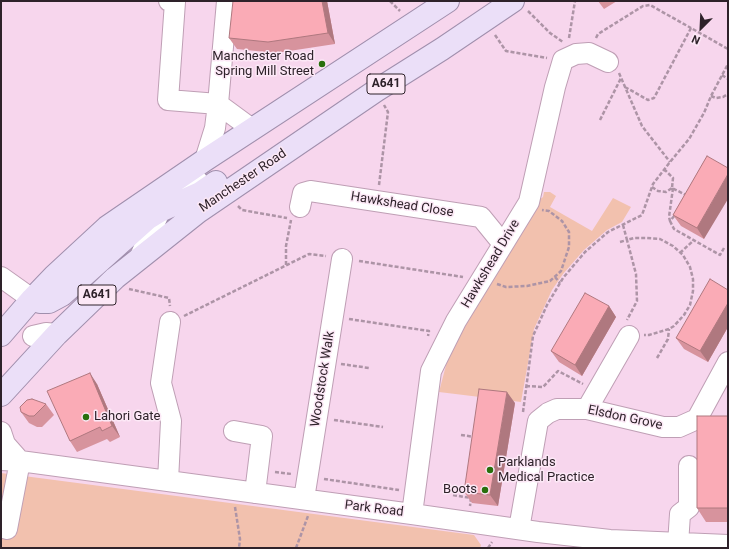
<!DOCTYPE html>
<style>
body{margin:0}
#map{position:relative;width:729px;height:549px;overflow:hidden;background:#f7d6ed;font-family:Roboto,sans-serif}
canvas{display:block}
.frame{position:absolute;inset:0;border:2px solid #2e222a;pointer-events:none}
.north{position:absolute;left:681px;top:8px;width:40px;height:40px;-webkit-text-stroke:3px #fce8f6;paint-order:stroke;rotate:204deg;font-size:11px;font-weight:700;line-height:16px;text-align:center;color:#2e222a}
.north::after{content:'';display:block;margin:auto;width:14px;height:18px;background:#2e222a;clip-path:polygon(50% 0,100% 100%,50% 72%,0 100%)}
</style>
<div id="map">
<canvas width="729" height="549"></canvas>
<div class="frame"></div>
<div class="north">N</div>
</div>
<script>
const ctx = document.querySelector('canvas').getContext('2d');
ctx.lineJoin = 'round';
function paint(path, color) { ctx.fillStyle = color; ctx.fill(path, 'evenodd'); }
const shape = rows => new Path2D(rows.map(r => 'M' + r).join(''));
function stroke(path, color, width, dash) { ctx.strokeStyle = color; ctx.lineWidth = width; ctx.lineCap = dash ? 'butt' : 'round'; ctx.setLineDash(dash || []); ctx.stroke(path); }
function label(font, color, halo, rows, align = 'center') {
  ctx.font = font + ' Roboto,sans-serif'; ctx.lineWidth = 3; ctx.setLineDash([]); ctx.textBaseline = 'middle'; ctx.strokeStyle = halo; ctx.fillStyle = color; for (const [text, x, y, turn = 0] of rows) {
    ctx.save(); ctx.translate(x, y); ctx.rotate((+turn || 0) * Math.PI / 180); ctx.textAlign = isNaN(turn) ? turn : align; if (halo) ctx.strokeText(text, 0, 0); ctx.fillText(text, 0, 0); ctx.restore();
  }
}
const green = shape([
 [544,192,550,192,556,196,550,207,592,231,613,198,631,207,622,222,607,230,584,250,563,274,552,290,534,329,521,402,439,392,450,350,499,269,535,203,543,197],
 [1,473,474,535,481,545,480,548,1,548]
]);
const path = shape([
 [390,1,400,11],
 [528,11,550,33,563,42],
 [495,35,506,51,547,58],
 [569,38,575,1],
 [596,38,598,34,643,6,650,5,691,28],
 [619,73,642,126,670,162],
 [722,75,728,79],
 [625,87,648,100,654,98,691,28,728,49],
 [711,96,716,98,723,97,728,94],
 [600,120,621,78],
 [664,169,673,178,672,188,686,195],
 [379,185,388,112,384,105],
 [652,187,658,191,666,192,672,188],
 [673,188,669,217,670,221,675,215],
 [238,206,242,210,287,218],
 [670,221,674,229,720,255,724,248],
 [623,225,627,240,634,238,646,238,660,239,673,246,683,255,690,267,693,279,693,291,690,305,684,315,674,326,669,329,649,335,644,335],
 [620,242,627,240,636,274,637,301,627,320],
 [680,253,694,240],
 [359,261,463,277],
 [286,265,286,246,291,220],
 [555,277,560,283],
 [497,284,506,287,527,286,550,281,561,271,569,247,569,232,562,221,549,211,542,210],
 [129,289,169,298,170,306],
 [184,316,309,254,326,256],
 [349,319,429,331,428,336],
 [657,358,668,339,669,329],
 [341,364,369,368],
 [526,386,543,387,558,371,583,384],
 [523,412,533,336,547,305,563,278,585,252,608,232,642,215,653,184,670,162,689,139,704,113,711,96,728,64],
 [334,420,383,427],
 [461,435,475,437],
 [275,472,292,474],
 [324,479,399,490],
 [453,495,471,498,470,506],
 [235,507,240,539,239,548],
 [296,548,308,516],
 [488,548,492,542]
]);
const minor = shape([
 [169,1,175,2,168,100,218,104,227,1],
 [205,160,215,128,218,104,252,129],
 [300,207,303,193,310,191,481,217,503,244],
 [139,259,160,211,170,199,185,187,197,180],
 [1,277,32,299],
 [33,336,46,333,57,334],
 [587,409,629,336],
 [234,431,262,436,255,493],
 [1,432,5,444,20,461,1,460],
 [168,481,171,421,161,383,170,322],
 [304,499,342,259],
 [412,514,431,371,456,321,529,202,555,87,563,60,576,54,589,53,608,62],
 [7,529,20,461,412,514,538,532,610,540,728,545],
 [519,529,538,421,548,413,557,409,587,409,663,427,679,427,697,419,728,362],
 [678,544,680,514,689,507,689,466]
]);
const major = shape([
 [32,299,40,302,49,302,62,295,147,219,160,211,200,193,216,182],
 [1,335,32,299,54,276,107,227,205,160,448,1],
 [1,395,57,334,115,278,198,212,377,90,442,49,513,1]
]);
const wall = shape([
 [327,1,335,44,276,53,237,49,229,38],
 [598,1,617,1,604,9],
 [707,156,704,239,681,226,673,215],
 [728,290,728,327,708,362,684,349,676,338],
 [609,306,616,317,582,376,559,362,551,351],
 [97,384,120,437,110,442,107,439,77,452,70,441],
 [515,403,498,506,472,503,464,492],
 [46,404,54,415,42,427,37,427,29,423,21,412],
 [728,416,728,522,706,522,697,508]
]);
const shadedWall = shape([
 [322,1,327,1,335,44,328,33],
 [728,174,728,199,704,239,697,228],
 [728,303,728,327,708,362,700,351],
 [609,306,616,317,582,376,575,365],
 [90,373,97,384,120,437,112,426],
 [507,392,515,403,498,506,490,495]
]);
const building = shape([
 [233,1,322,1,328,33,268,42,229,38,233,1],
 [707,156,728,168,728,174,697,228,673,215,707,156],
 [710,279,728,290,728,303,700,351,676,338,710,279],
 [585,293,609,306,575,365,551,351,585,293],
 [90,373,112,426,102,431,100,427,70,441,47,391,90,373],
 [479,389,507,392,490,495,464,492,479,389],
 [32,399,46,404,34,416,29,416,21,412,20,407,27,400,32,399],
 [697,416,728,416,728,508,697,508,697,416]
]);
const markers = [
 [322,64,4,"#296f0c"],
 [86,417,4,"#296f0c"],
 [490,470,4,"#296f0c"],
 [485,490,4,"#296f0c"]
];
const shields = [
 [386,84,38],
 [97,295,38]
];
const shieldNames = [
 ["A641",386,84],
 ["A641",97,295]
];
const poiNames = [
 ["Manchester Road",314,57],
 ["Spring Mill Street",314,72],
 ["Lahori Gate",94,417,"left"],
 ["Parklands",498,463,"left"],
 ["Medical Practice",498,478,"left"],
 ["Boots",477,490]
];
const streetNames = [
 ["Manchester Road",243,181,-34],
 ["Hawkshead Close",402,205,9],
 ["Hawkshead Drive",491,264,-59],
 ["Woodstock Walk",323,379,-81],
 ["Elsdon Grove",625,418,12],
 ["Park Road",374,509,7]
];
paint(green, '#f2c1ae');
stroke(minor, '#bf9fb5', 22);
stroke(major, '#a08fad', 24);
stroke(path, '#ad94a6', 2.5, [4, 2]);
stroke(minor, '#fff', 20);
stroke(major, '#ebdff8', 22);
paint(wall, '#d7939d');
paint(shadedWall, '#af787f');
paint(building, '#faabb6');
stroke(building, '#af787f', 1);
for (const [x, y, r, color] of markers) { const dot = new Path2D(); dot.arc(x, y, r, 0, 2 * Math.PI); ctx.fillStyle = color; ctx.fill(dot); stroke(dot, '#fce8f6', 1.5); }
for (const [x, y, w] of shields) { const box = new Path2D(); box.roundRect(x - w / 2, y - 10, w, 20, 3); ctx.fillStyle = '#fce8f6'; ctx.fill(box); stroke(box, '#2e222a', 1); }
label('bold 12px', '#2e222a', null, shieldNames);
label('13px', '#2e222a', '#fce8f6', poiNames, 'right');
label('13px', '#2e222a', '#fce8f6', streetNames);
</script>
